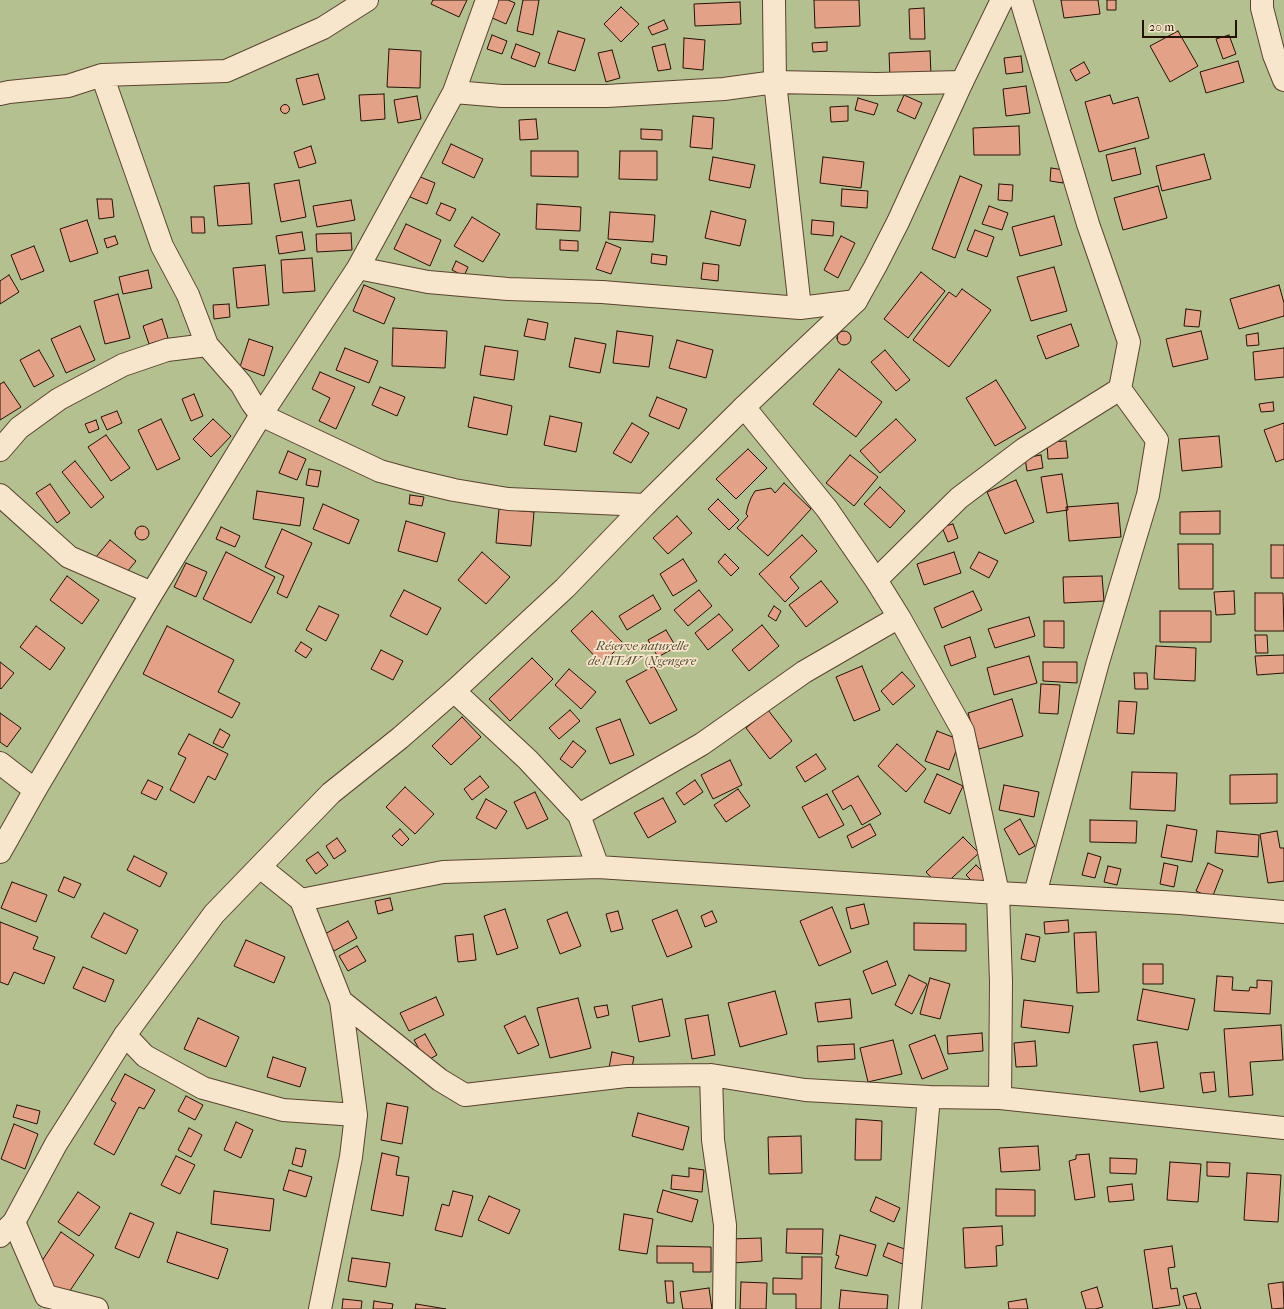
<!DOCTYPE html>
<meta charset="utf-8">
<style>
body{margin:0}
#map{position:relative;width:1284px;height:1309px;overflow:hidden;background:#f2d8b0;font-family:"IM FELL French Canon",serif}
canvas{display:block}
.scale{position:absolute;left:1142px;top:20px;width:95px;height:18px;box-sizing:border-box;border:2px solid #241104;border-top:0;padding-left:5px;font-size:12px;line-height:14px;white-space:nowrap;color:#241104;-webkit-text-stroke:3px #f7e6cc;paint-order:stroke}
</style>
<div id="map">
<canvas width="1284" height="1309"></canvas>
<div class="scale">20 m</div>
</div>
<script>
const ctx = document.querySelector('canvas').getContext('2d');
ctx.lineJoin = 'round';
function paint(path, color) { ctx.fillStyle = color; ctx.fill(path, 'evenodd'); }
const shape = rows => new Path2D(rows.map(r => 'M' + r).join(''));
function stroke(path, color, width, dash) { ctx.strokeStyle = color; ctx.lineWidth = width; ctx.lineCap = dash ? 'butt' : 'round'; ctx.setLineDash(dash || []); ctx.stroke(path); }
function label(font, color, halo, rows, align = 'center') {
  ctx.font = font + ' "IM FELL French Canon",serif'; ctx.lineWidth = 3.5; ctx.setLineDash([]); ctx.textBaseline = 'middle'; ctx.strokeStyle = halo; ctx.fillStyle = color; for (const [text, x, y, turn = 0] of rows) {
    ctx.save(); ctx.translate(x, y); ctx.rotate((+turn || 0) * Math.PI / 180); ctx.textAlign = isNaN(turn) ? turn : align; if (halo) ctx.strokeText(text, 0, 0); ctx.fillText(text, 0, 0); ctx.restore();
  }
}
const green = shape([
 [0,0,1284,0,1284,1309,0,1309]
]);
const building = shape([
 [433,0,467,0,459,17,431,4,433,0],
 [498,0,508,0,515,3,506,24,490,17,498,0],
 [523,0,539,0,533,35,517,31,523,0],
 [814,0,859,0,860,26,815,28,814,0],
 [1061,0,1098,0,1100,14,1064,18,1061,0],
 [1107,0,1116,0,1116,10,1107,10,1107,0],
 [740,2,741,24,695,26,694,4,740,2],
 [621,7,639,24,621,42,604,24,621,7],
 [924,8,925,39,910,39,909,9,924,8],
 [664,20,668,29,652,35,648,27,664,20],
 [558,31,585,39,575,71,548,63,558,31],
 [1178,31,1198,66,1170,82,1150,46,1178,31],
 [492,35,507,41,502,54,487,49,492,35],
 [1229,35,1236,54,1223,59,1216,39,1229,35],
 [684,38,705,40,703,70,683,68,684,38],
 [827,42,827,51,813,52,812,43,827,42],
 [516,44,540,53,535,67,511,58,516,44],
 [665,44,671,69,658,71,652,47,665,44],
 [389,49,421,51,420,88,387,87,389,49],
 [612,50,620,78,606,82,598,53,612,50],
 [930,51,931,75,890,77,889,53,930,51],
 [1021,56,1023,72,1006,74,1004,58,1021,56],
 [1238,61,1244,82,1206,93,1200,72,1238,61],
 [1084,62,1090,73,1076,81,1070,70,1084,62],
 [318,74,325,99,303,105,296,79,318,74],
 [1026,86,1030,113,1006,116,1003,89,1026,86],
 [384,94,385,119,361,121,359,95,384,94],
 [904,95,922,103,915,119,897,111,904,95],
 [1110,95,1113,104,1138,97,1149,138,1099,152,1085,102,1110,95],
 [417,96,421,119,398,123,394,100,417,96],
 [858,98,878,104,874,115,855,110,858,98],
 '280.5 109a4.5 4.5 0 1 1 9 0a4.5 4.5 0 1 1-9 0Z',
 [848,106,848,121,831,122,830,107,848,106],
 [693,116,714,118,712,149,690,147,693,116],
 [536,119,538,139,520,140,519,120,536,119],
 [1019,126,1020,155,974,155,973,128,1019,126],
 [641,129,662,130,662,140,641,139,641,129],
 [451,144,483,159,474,178,442,163,451,144],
 [311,146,316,163,299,168,294,152,311,146],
 [1135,148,1141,174,1112,181,1106,155,1135,148],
 [531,151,578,151,578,177,531,176,531,151],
 [620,151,657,151,657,180,619,179,620,151],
 [1204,154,1211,179,1162,191,1156,166,1204,154],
 [713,157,755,165,750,188,709,180,713,157],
 [823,157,864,162,861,188,820,183,823,157],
 [1051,168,1064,170,1063,183,1050,181,1051,168],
 [418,176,435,183,427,204,410,197,418,176],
 [960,176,982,185,955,258,932,249,960,176],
 [299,180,306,217,281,222,274,184,299,180],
 [249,183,252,224,218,226,214,186,249,183],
 [999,184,1013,185,1012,201,998,200,999,184],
 [1158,186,1167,218,1123,230,1114,198,1158,186],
 [842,189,868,191,867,208,841,206,842,189],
 [97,199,112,199,114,217,99,219,97,199],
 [351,200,355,220,317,227,313,206,351,200],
 [441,203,456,209,450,221,436,214,441,203],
 [537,204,581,207,580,231,536,229,537,204],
 [989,206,1008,213,1002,230,982,224,989,206],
 [711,211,746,220,740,246,705,238,711,211],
 [610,212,655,215,653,242,608,239,610,212],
 [1054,216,1062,245,1020,256,1012,227,1054,216],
 [191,217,204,217,205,233,192,233,191,217],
 [472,217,500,234,483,262,454,246,472,217],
 [87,220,98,253,70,262,60,229,87,220],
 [812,220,834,222,833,236,811,234,812,220],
 [406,224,441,240,430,266,394,249,406,224],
 [975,230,994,237,987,257,967,250,975,230],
 [302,232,305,250,279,254,276,236,302,232],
 [351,233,352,250,317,252,316,234,351,233],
 [115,236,118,244,107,248,104,239,115,236],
 [841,236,855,243,838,278,824,270,841,236],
 [560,240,578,241,578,251,560,250,560,240],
 [606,242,621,248,611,274,596,269,606,242],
 [34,246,44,271,21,280,11,255,34,246],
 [652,254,667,256,666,265,651,263,652,254],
 [312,258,315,291,283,293,281,260,312,258],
 [456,261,468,267,464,276,452,270,456,261],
 [703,263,719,265,718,281,701,279,703,263],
 [265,265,269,305,237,308,233,268,265,265],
 [1054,267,1067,311,1031,321,1017,277,1054,267],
 [148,270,152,288,123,294,119,277,148,270],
 [921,272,945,291,908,338,884,319,921,272],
 [9,275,19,292,0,304,0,281,9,275],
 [364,285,395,298,384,324,353,311,364,285],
 [1279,285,1284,303,1284,316,1239,329,1230,299,1279,285],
 [962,289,991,310,949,367,913,340,949,292,956,297,962,289],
 [118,294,130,338,105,344,94,301,118,294],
 [229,304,230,317,214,319,213,305,229,304],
 [1186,309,1201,311,1199,327,1184,326,1186,309],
 [162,319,168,338,149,344,143,326,162,319],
 [528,319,548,323,545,340,524,336,528,319],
 [1071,324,1079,346,1046,359,1037,336,1071,324],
 [80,326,95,360,66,373,51,339,80,326],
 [393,328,447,331,445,368,392,366,393,328],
 '837 338a7 7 0 1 1 14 0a7 7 0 1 1-14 0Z',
 [617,331,653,336,649,367,613,363,617,331],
 [1201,331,1208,359,1173,367,1166,339,1201,331],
 [1258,333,1259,345,1247,346,1246,335,1258,333],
 [575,338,606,344,600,373,569,367,575,338],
 [249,339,273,347,264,376,240,367,249,339],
 [677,340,713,350,706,378,669,368,677,340],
 [485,346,518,351,514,380,480,375,485,346],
 [345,348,378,361,369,383,336,370,345,348],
 [1284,348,1284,377,1255,380,1253,352,1284,348],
 [39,350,54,376,34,387,20,360,39,350],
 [885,350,910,380,896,391,871,362,885,350],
 [839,369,882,402,856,437,813,404,839,369],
 [320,372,355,387,336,429,319,421,330,398,312,389,320,372],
 [996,380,1026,428,995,446,966,398,996,380],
 [4,382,21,407,0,420,0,384,4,382],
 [380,387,405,397,397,416,372,405,380,387],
 [194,394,203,416,191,421,182,399,194,394],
 [474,397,512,406,507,435,468,427,474,397],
 [657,397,687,409,679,429,649,416,657,397],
 [1273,402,1274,411,1261,412,1259,404,1273,402],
 [117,411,122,423,107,430,101,417,117,411],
 [550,416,582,423,576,452,544,445,550,416],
 [161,419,180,459,157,470,138,430,161,419],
 [213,419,231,436,211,457,193,439,213,419],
 [896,419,916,440,880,473,860,451,896,419],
 [96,420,99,429,89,433,85,424,96,420],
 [632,423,649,433,631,463,613,453,632,423],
 [1284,423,1284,459,1276,462,1264,430,1284,423],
 [106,435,130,468,111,481,88,447,106,435],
 [1219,436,1222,467,1182,471,1179,439,1219,436],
 [1066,441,1068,458,1048,459,1047,442,1066,441],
 [748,449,767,468,736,499,716,479,748,449],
 [288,451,306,459,297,480,279,473,288,451],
 [850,455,878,477,854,506,826,483,850,455],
 [1041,455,1043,468,1027,471,1025,458,1041,455],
 [75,461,104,497,91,508,62,472,75,461],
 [309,469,321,471,318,487,306,485,309,469],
 [1062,474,1068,510,1047,513,1041,477,1062,474],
 [1016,480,1034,522,1005,534,987,492,1016,480],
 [784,483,811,509,768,556,737,528,748,516,746,514,748,506,751,498,755,491,771,488,775,493,784,483],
 [50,484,70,513,57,523,36,493,50,484],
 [880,487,905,511,890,528,864,504,880,487],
 [257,491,304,498,300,526,253,519,257,491],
 [410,495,424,497,422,506,409,504,410,495],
 [718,499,739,520,729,530,708,509,718,499],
 [1118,503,1121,537,1069,541,1066,507,1118,503],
 [323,504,359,520,349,544,313,529,323,504],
 [499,509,534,512,531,546,496,543,499,509],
 [1220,511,1220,534,1180,534,1180,512,1220,511],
 [677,516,692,533,668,554,653,538,677,516],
 [406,521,445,533,437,562,398,551,406,521],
 [953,524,958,538,948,542,942,527,953,524],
 '135 533a7 7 0 1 1 14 0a7 7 0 1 1-14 0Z',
 [221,527,240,536,235,547,216,539,221,527],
 [282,529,312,543,287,598,277,593,284,576,265,567,282,529],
 [802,535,817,551,790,577,799,588,785,602,759,574,802,535],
 [110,540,136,561,122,578,96,557,110,540],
 [1178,544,1213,544,1213,589,1179,589,1178,544],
 [1271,545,1284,545,1284,578,1271,578,1271,545],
 [226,552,275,577,251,623,203,599,226,552],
 [482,552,510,577,486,604,458,580,482,552],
 [954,552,961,573,924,585,917,564,954,552],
 [979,552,998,561,989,578,970,568,979,552],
 [725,554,739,568,731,576,718,562,725,554],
 [683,559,697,581,673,596,660,574,683,559],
 [186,563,207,572,196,597,174,587,186,563],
 [67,576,99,600,82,624,50,600,67,576],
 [1102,576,1104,601,1064,603,1063,577,1102,576],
 [821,581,838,602,806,627,789,605,821,581],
 [404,590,441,608,427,635,390,616,404,590],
 [699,590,712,606,688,626,674,610,699,590],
 [973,591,982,610,942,628,934,608,973,591],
 [1234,591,1235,614,1216,615,1214,592,1234,591],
 [1255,593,1283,593,1284,631,1255,631,1255,593],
 [653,595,661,609,627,630,619,616,653,595],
 [319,606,339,615,326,641,306,630,319,606],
 [774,606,781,611,776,621,768,616,774,606],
 [592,611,623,643,602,664,571,631,592,611],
 [1160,611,1211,611,1211,642,1160,642,1160,611],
 [719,614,733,630,708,650,695,633,719,614],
 [1029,617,1035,636,995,648,988,629,1029,617],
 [1044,621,1064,621,1064,648,1044,647,1044,621],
 [762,625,779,646,749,671,732,650,762,625],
 [36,626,65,648,50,670,20,647,36,626],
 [167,626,234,660,218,692,240,703,232,718,143,674,167,626],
 [666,630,676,647,658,657,648,640,666,630],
 [1255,635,1267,635,1268,653,1256,653,1255,635],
 [970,637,976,657,951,666,944,646,970,637],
 [301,642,312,649,306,658,295,651,301,642],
 [1156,646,1196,648,1195,681,1154,679,1156,646],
 [381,650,403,661,393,680,371,669,381,650],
 [1284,655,1284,673,1257,675,1255,656,1284,655],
 [1029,656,1037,683,994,695,987,668,1029,656],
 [532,658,553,679,510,721,489,699,532,658],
 [0,662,14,673,1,689,0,688,0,662],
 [1043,662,1077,662,1077,683,1043,681,1043,662],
 [654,666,677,710,650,724,626,681,654,666],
 [862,666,880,710,854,721,836,677,862,666],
 [569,669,596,692,581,709,555,685,569,669],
 [902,672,915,686,893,705,881,691,902,672],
 [1134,673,1147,673,1148,689,1135,689,1134,673],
 [1041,684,1060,685,1058,714,1039,713,1041,684],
 [1012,699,1023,736,979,749,968,713,1012,699],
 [1119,701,1137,702,1134,734,1117,733,1119,701],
 [570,710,580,721,559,739,549,728,570,710],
 [768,710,792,741,770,759,746,728,768,710],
 [0,713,21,728,7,747,0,742,0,713],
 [462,717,481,737,451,765,432,746,462,717],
 [620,719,634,755,610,764,596,728,620,719],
 [220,729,230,735,223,748,213,743,220,729],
 [937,731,960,740,949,770,925,761,937,731],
 [189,734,228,754,215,780,208,776,194,803,170,790,186,758,178,754,189,734],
 [573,741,586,751,572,768,560,759,573,741],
 [897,744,926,769,906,792,878,766,897,744],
 [816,754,826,769,805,782,796,767,816,754],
 [730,760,742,785,713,799,701,775,730,760],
 [1132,772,1177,773,1175,811,1130,809,1132,772],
 [937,774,963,786,950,814,924,802,937,774],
 [1277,774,1277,803,1230,804,1230,775,1277,774],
 [480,776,489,787,472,800,464,789,480,776],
 [858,776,881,814,862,825,851,805,843,810,832,791,858,776],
 [148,780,163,787,156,800,141,793,148,780],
 [695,780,703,792,684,805,676,793,695,780],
 [1004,785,1039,792,1034,817,999,810,1004,785],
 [405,787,434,814,415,834,386,807,405,787],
 [738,789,750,806,726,822,714,805,738,789],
 [535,792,548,819,527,829,514,802,535,792],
 [827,794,844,825,819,838,802,807,827,794],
 [663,798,676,822,648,838,634,813,663,798],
 [486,799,507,811,496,829,476,818,486,799],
 [1020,819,1035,846,1019,855,1004,829,1020,819],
 [1090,820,1137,821,1136,843,1090,842,1090,820],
 [870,824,876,835,852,848,847,836,870,824],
 [1167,825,1197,830,1192,862,1161,857,1167,825],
 [400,829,409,839,402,846,392,836,400,829],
 [1217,831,1259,835,1258,857,1215,853,1217,831],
 [1277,831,1280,848,1284,848,1284,881,1268,883,1260,834,1277,831],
 [963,837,979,853,941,888,926,872,963,837],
 [337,838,346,851,334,859,326,846,337,838],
 [318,852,328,865,316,874,306,860,318,852],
 [1088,853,1101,857,1095,878,1082,875,1088,853],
 [134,856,167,873,160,887,127,870,134,856],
 [1164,863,1178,866,1174,887,1160,884,1164,863],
 [1208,863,1223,870,1212,898,1196,891,1208,863],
 [976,865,989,878,979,888,966,875,976,865],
 [1108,866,1121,869,1117,885,1104,882,1108,866],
 [64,877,81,884,74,898,58,891,64,877],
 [12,882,47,895,36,922,1,908,12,882],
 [390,898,393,910,378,914,375,901,390,898],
 [864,904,869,924,851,929,846,908,864,904],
 [832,907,851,952,819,966,800,921,832,907],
 [505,909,518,948,497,955,484,916,505,909],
 [677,910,692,947,667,957,652,920,677,910],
 [618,911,623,929,611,932,606,914,618,911],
 [712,911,717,922,705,927,701,916,712,911],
 [567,912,581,946,560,954,547,920,567,912],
 [104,913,138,930,126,954,91,937,104,913],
 [1068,920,1069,932,1045,934,1044,922,1068,920],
 [348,921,357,938,334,951,325,934,348,921],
 [0,922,38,937,33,949,55,957,44,984,14,972,8,985,0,982,0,922],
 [914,923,966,924,966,951,914,950,914,923],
 [1096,932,1099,992,1077,993,1074,933,1096,932],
 [473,934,476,960,458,962,455,936,473,934],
 [1026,934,1040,937,1035,962,1021,959,1026,934],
 [246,940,285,957,274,983,234,966,246,940],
 [357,946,366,961,348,971,339,956,357,946],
 [887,961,896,985,872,994,863,971,887,961],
 [1143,964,1163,964,1163,984,1143,984,1143,964],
 [83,967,114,980,105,1002,73,988,83,967],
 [909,975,927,984,912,1014,895,1005,909,975],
 [1217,976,1233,977,1232,990,1249,991,1250,987,1257,988,1257,980,1272,981,1270,1014,1214,1011,1217,976],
 [930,978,950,984,940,1019,920,1014,930,978],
 [1143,989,1195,999,1188,1030,1137,1020,1143,989],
 [775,991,787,1034,740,1047,728,1003,775,991],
 [436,997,444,1015,409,1031,400,1013,436,997],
 [578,998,591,1048,550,1058,537,1008,578,998],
 [662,999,670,1036,639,1042,632,1006,662,999],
 [850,999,852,1018,818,1022,815,1003,850,999],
 [1024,1000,1073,1006,1069,1033,1021,1027,1024,1000],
 [607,1005,609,1015,597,1018,594,1007,607,1005],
 [708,1015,715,1055,692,1059,685,1019,708,1015],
 [525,1016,539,1045,518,1054,504,1026,525,1016],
 [198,1018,239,1037,226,1067,184,1049,198,1018],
 [1281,1025,1283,1060,1250,1062,1253,1095,1229,1097,1224,1029,1281,1025],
 [982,1033,983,1051,948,1054,947,1036,982,1033],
 [425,1034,437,1055,426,1061,414,1040,425,1034],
 [935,1035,948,1069,922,1079,909,1045,935,1035],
 [893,1040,902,1074,868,1082,860,1048,893,1040],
 [1035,1041,1037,1066,1016,1067,1014,1043,1035,1041],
 [1157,1042,1164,1088,1140,1092,1133,1045,1157,1042],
 [854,1044,855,1059,818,1062,817,1046,854,1044],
 [612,1052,634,1057,631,1072,609,1068,612,1052],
 [273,1057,306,1068,300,1087,267,1077,273,1057],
 [1214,1072,1216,1091,1203,1093,1200,1073,1214,1072],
 [125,1074,155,1090,144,1109,139,1107,114,1155,94,1144,116,1103,111,1100,125,1074],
 [186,1096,203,1105,195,1120,178,1111,186,1096],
 [387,1103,408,1107,402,1144,381,1140,387,1103],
 [17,1105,40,1111,37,1124,13,1117,17,1105],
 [638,1113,689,1127,683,1150,632,1136,638,1113],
 [856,1119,882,1121,881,1160,855,1160,856,1119],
 [236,1122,253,1130,241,1158,224,1150,236,1122],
 [14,1124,38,1134,25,1169,1,1159,14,1124],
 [189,1128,202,1135,191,1157,178,1150,189,1128],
 [801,1136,802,1173,769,1174,768,1137,801,1136],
 [1038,1146,1040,1170,1001,1172,999,1148,1038,1146],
 [296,1148,306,1150,302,1167,292,1164,296,1148],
 [382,1153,399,1157,396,1175,409,1177,403,1216,371,1210,382,1153],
 [1089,1154,1095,1197,1075,1200,1069,1161,1076,1159,1076,1155,1089,1154],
 [176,1156,195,1165,180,1194,161,1185,176,1156],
 [1110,1158,1137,1159,1136,1174,1110,1173,1110,1158],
 [1170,1162,1201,1164,1198,1202,1167,1200,1170,1162],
 [1207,1162,1230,1163,1229,1177,1207,1176,1207,1162],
 [689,1168,704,1170,702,1192,671,1189,672,1175,689,1177,689,1168],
 [289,1170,312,1177,306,1197,283,1190,289,1170],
 [1247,1173,1281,1175,1278,1222,1244,1220,1247,1173],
 [1132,1184,1134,1200,1109,1202,1107,1187,1132,1184],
 [996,1189,1035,1190,1035,1216,996,1216,996,1189],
 [663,1190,698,1200,692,1222,657,1212,663,1190],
 [214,1191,274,1199,270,1231,211,1224,214,1191],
 [453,1191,473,1196,462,1237,435,1230,442,1204,449,1206,453,1191],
 [78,1192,100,1207,79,1236,58,1222,78,1192],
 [489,1196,520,1210,509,1234,478,1220,489,1196],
 [876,1197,900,1208,894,1222,870,1211,876,1197],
 [130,1213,154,1223,139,1258,115,1248,130,1213],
 [624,1214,653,1219,647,1254,619,1250,624,1214],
 [1002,1226,1003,1245,996,1246,997,1266,965,1268,963,1228,1002,1226],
 [787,1229,823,1229,822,1254,786,1253,787,1229],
 [61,1232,94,1255,67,1295,34,1273,61,1232],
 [177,1232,228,1249,218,1279,167,1262,177,1232],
 [840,1235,876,1245,867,1276,835,1268,839,1256,836,1255,840,1235],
 [761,1238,762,1261,733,1263,731,1239,761,1238],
 [888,1243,910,1251,905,1265,883,1256,888,1243],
 [657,1246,711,1247,711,1272,693,1272,693,1263,657,1263,657,1246],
 [1172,1246,1175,1267,1168,1268,1171,1289,1177,1288,1180,1305,1153,1309,1144,1250,1172,1246],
 [802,1257,822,1257,821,1309,796,1309,796,1294,773,1294,773,1278,802,1279,802,1257],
 [352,1258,390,1263,386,1287,348,1281,352,1258],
 [665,1281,673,1281,674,1303,667,1303,665,1281],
 [741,1282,767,1283,766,1309,740,1309,741,1282],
 [1283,1282,1284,1308,1272,1309,1268,1284,1283,1282],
 [1097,1287,1103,1307,1095,1309,1086,1309,1081,1292,1097,1287],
 [709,1288,712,1309,683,1309,680,1292,709,1288],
 [841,1290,888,1295,887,1309,839,1309,841,1290],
 [1196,1293,1201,1309,1187,1309,1183,1296,1196,1293],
 [343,1299,362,1301,361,1309,342,1309,343,1299],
 [1026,1299,1028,1309,1009,1309,1008,1302,1026,1299],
 [374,1301,393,1304,392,1309,373,1309,374,1301],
 [416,1304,446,1309,415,1309,416,1304]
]);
const minor = shape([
 [774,0,775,82,800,308],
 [1021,0,1088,224,1129,342,1120,389,1157,440,1148,495,1098,662,1035,894],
 [1262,0,1262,8,1274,55,1284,80],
 [102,75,162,246,188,295,207,345,241,384,252,403,261,415,380,471,416,481,454,490,508,499,645,505],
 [454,92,502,96,607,96,724,89,775,82,877,84,962,82],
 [0,94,9,92,68,86,102,75,226,71,323,28,367,0],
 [358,268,428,282,508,289,602,292,800,308,856,301],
 [744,407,827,509,876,580,899,617,963,731,998,893,1001,982,1000,1098],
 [0,450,19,428,59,399,123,365,167,350,207,345],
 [0,495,69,557,152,593],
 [876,580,959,498,1024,449,1120,389],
 [454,691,528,760,579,815,598,867],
 [0,763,35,790],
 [579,815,702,744,804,672,899,617],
 [0,852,35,790,152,593,261,415,358,268,454,92,487,0],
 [260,867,301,900,341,1001,356,1115,351,1157,320,1309],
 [301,900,443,872,598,867,998,893,1180,903,1284,912],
 [341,1001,440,1080,465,1095,626,1076,711,1075,805,1090,929,1097,1000,1098,1284,1128],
 [125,1035,145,1056,203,1088,283,1110,356,1115],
 [711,1075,713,1140,725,1225,724,1309],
 [14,1222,46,1296,97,1309],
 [910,1309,929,1097]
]);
const tertiary = shape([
 [0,1236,14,1222,56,1144,125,1035,214,914,331,793,400,738,454,691,565,588,645,505,744,407,856,301,875,267,898,222,962,82,1002,0]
]);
const parkNames = [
 ["Réserve naturelle",642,647],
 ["de l'ITAV (Ngengere",642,662]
];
paint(green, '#b5c090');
paint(building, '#e3a287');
stroke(building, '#241104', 1);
stroke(minor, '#58432f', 24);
stroke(tertiary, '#58432f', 24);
stroke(minor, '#f7e6cc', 22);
stroke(tertiary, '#f7e6cc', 22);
label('italic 13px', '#574e35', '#f7e6cc', parkNames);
</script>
